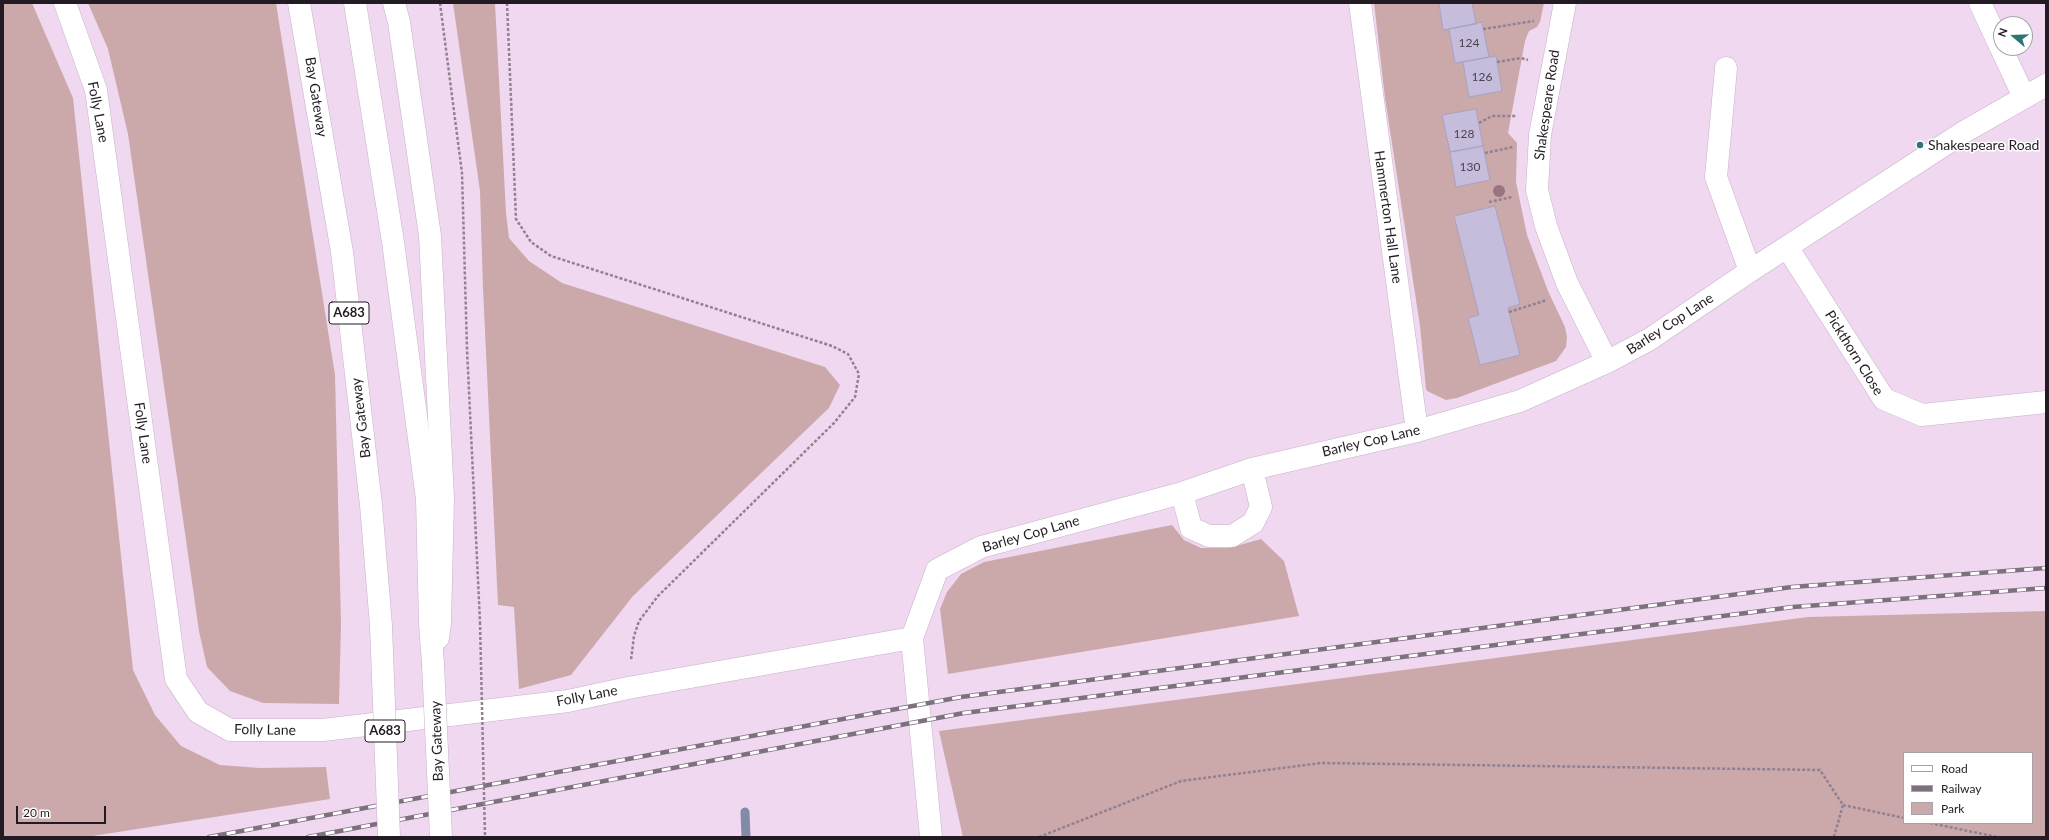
<!DOCTYPE html>
<style>
body{margin:0}
#map{position:relative;width:2049px;height:840px;overflow:hidden;background:#f0d8f1;font-family:Lato,sans-serif}
canvas{display:block}
.frame{position:absolute;inset:0;border:4px solid #231b24;pointer-events:none}
.legend{position:absolute;left:1903px;top:752px;width:130px;height:72px;box-sizing:border-box;background:#fff;border:1px solid #a7a4a7;margin:0;padding:5px 7px;list-style:none;font-size:12px;color:#231b24}
.legend li{display:flex;align-items:center;gap:8px;height:20px}
.legend b{width:20px;border:1px solid #a7a4a7}
.north{position:absolute;left:1993px;top:16px;width:40px;height:40px;box-sizing:border-box;background:#fff;border:1px solid #a7a4a7;border-radius:50%;rotate:289deg;font-size:11px;font-weight:700;line-height:16px;text-align:center;color:#231b24}
.north::after{content:'';display:block;margin:auto;width:14px;height:18px;background:#2c7676;clip-path:polygon(50% 0,100% 100%,50% 72%,0 100%)}
.scale{position:absolute;left:16px;top:806px;width:90px;height:18px;box-sizing:border-box;border:2px solid #231b24;border-top:0;padding-left:5px;font-size:12px;line-height:14px;white-space:nowrap;color:#231b24;-webkit-text-stroke:3px #fff;paint-order:stroke}
</style>
<div id="map">
<canvas width="2049" height="840"></canvas>
<div class="frame"></div>
<ul class="legend">
<li><b style="height:5px;background:#fff"></b>Road</li>
<li><b style="height:5px;background:#7f7080"></b>Railway</li>
<li><b style="height:11px;background:#cba9aa"></b>Park</li>
</ul>
<div class="north">N</div>
<div class="scale">20 m</div>
</div>
<script>
const ctx = document.querySelector('canvas').getContext('2d');
ctx.lineJoin = 'round';
function paint(path, color) { ctx.fillStyle = color; ctx.fill(path, 'evenodd'); }
const shape = rows => new Path2D(rows.map(r => 'M' + r).join(''));
function stroke(path, color, width, dash) { ctx.strokeStyle = color; ctx.lineWidth = width; ctx.lineCap = dash ? 'butt' : 'round'; ctx.setLineDash(dash || []); ctx.stroke(path); }
function label(font, color, halo, rows, align = 'center') {
  ctx.font = font + ' Lato,sans-serif'; ctx.lineWidth = 3; ctx.setLineDash([]); ctx.textBaseline = 'middle'; ctx.strokeStyle = halo; ctx.fillStyle = color; for (const [text, x, y, turn = 0] of rows) {
    ctx.save(); ctx.translate(x, y); ctx.rotate((+turn || 0) * Math.PI / 180); ctx.textAlign = isNaN(turn) ? turn : align; if (halo) ctx.strokeText(text, 0, 0); ctx.fillText(text, 0, 0); ctx.restore();
  }
}
const green = shape([
 [3,3,32,3,73,98,133,670,155,715,181,746,220,765,260,768,326,767,330,799,86,837,3,837],
 [88,3,276,3,335,375,341,623,339,704,263,703,230,691,207,667,199,631,128,134,108,49],
 [453,3,495,3,506,213,509,238,529,261,562,283,825,367,840,385,829,408,633,596,571,675,519,689,514,607,498,605,483,289,480,191],
 [1374,3,1544,3,1540,22,1537,27,1529,31,1525,41,1508,133,1517,143,1516,182,1527,235,1548,291,1565,327,1567,337,1566,347,1556,361,1457,398,1446,400,1427,391,1426,389,1420,326,1385,98],
 [1172,525,1184,540,1201,548,1229,548,1261,539,1284,561,1299,616,948,674,940,609,947,592,961,574,984,562],
 [2046,611,2046,837,963,837,939,731,1808,617],
 [1904,753,2032,753,2032,823,1904,823]
]);
const stream = shape([
 [745,812,746,837]
]);
const building = shape([
 [1439,3,1472,3,1476,24,1443,30,1439,3],
 [1482,22,1489,57,1455,63,1449,29,1482,22],
 [1496,56,1502,91,1469,97,1463,62,1496,56],
 [1476,109,1483,146,1450,152,1442,115,1476,109],
 [1483,146,1490,180,1456,187,1450,152,1483,146],
 [1495,206,1520,304,1508,308,1520,355,1480,365,1468,318,1479,315,1454,216,1495,206]
]);
const path = shape([
 [440,3,462,173,467,349,480,622],
 [507,3,516,219,531,242,551,256,832,346,848,354,859,374,855,397,834,423,658,596,639,621,634,636,631,660],
 [1483,29,1534,21],
 [1497,62,1521,58,1528,60],
 [1479,123,1492,116,1517,116],
 [1485,153,1513,147],
 [1489,202,1512,197],
 [1509,312,1547,300],
 [1843,805,1904,818],
 [1930,823,1997,837],
 [1039,837,1181,781,1321,763,1820,770,1843,805,1834,837]
]);
const minor = shape([
 [65,3,96,90,176,679,198,712,230,730,323,730,568,701,628,688,912,638],
 [394,3,399,22,430,236,443,498,440,624,438,638],
 [1360,3,1417,431],
 [1565,3,1540,135,1537,190,1546,226,1567,283,1607,362],
 [1980,3,2001,48],
 [2001,48,2024,97],
 [1726,68,1716,177,1750,271],
 [1787,247,1884,399,1922,415,2046,402],
 [1182,493,1191,528,1209,536,1232,536,1253,523,1261,507,1252,469],
 [931,837,912,638,937,570,981,547,1182,493,1252,469,1417,431,1520,401,1607,362,1650,339,1750,271,1964,132,2046,85]
]);
const highway = shape([
 [299,3,342,252,371,505,381,626],
 [355,3,393,242,427,499,430,624,433,664]
]);
const rail = shape([
 [209,837,961,697,1792,587,2046,568],
 [308,837,964,713,1793,607,2046,588]
]);
const pathBridge = shape([
 [480,622,485,837]
]);
const highwayBridge = shape([
 [381,626,389,837],
 [433,664,441,837]
]);
const trees = [
 [1499,191]
];
const markers = [
 [1920,145,4,"#2c7676"]
];
const numberNames = [
 ["124",1469,43],
 ["126",1482,77],
 ["128",1464,134],
 ["130",1470,167]
];
const shields = [
 [349,313,40],
 [385,731,40]
];
const shieldNames = [
 ["A683",349,313],
 ["A683",385,731]
];
const streetNames = [
 ["Bay Gateway",316,97,81],
 ["Shakespeare Road",1547,105,-82],
 ["Folly Lane",98,112,79],
 ["Hammerton Hall Lane",1388,217,82],
 ["Barley Cop Lane",1670,324,-33],
 ["Pickthorn Close",1854,353,58],
 ["Bay Gateway",361,418,-97],
 ["Folly Lane",143,433,82],
 ["Barley Cop Lane",1371,441,-13],
 ["Barley Cop Lane",1031,534,-16],
 ["Folly Lane",587,696,-11],
 ["Folly Lane",265,730,1],
 ["Bay Gateway",437,741,-92]
];
const poiNames = [
 ["Shakespeare Road",1928,145]
];
paint(green, '#cba9aa');
stroke(stream, '#818aa9', 9);
paint(building, '#c5bddb');
stroke(building, '#aaa2bf', 1);
stroke(minor, '#c7b0c9', 23);
stroke(highway, '#c7b0c9', 23);
stroke(path, '#918192', 2.5, [3, 2]);
stroke(minor, '#fff', 22);
stroke(highway, '#fff', 22);
stroke(rail, '#7f7080', 4.5);
stroke(rail, '#fff', 3, [9]);
stroke(highwayBridge, '#c7b0c9', 23, []);
stroke(pathBridge, '#918192', 2.5, [3, 2]);
stroke(highwayBridge, '#fff', 22);
ctx.fillStyle = '#9a7381';
for (const [x, y] of trees) { ctx.beginPath(); ctx.arc(x, y, 6, 0, 2 * Math.PI); ctx.fill(); }
for (const [x, y, r, color] of markers) { const dot = new Path2D(); dot.arc(x, y, r, 0, 2 * Math.PI); ctx.fillStyle = color; ctx.fill(dot); stroke(dot, '#fff', 1.5); }
label('12px', '#4c4452', null, numberNames);
for (const [x, y, w] of shields) { const box = new Path2D(); box.roundRect(x - w / 2, y - 11, w, 22, 3); ctx.fillStyle = '#fff'; ctx.fill(box); stroke(box, '#231b24', 1); }
label('bold 13px', '#231b24', null, shieldNames);
label('14px', '#231b24', '#fff', streetNames);
label('14px', '#231b24', '#fff', poiNames, 'left');
</script>
